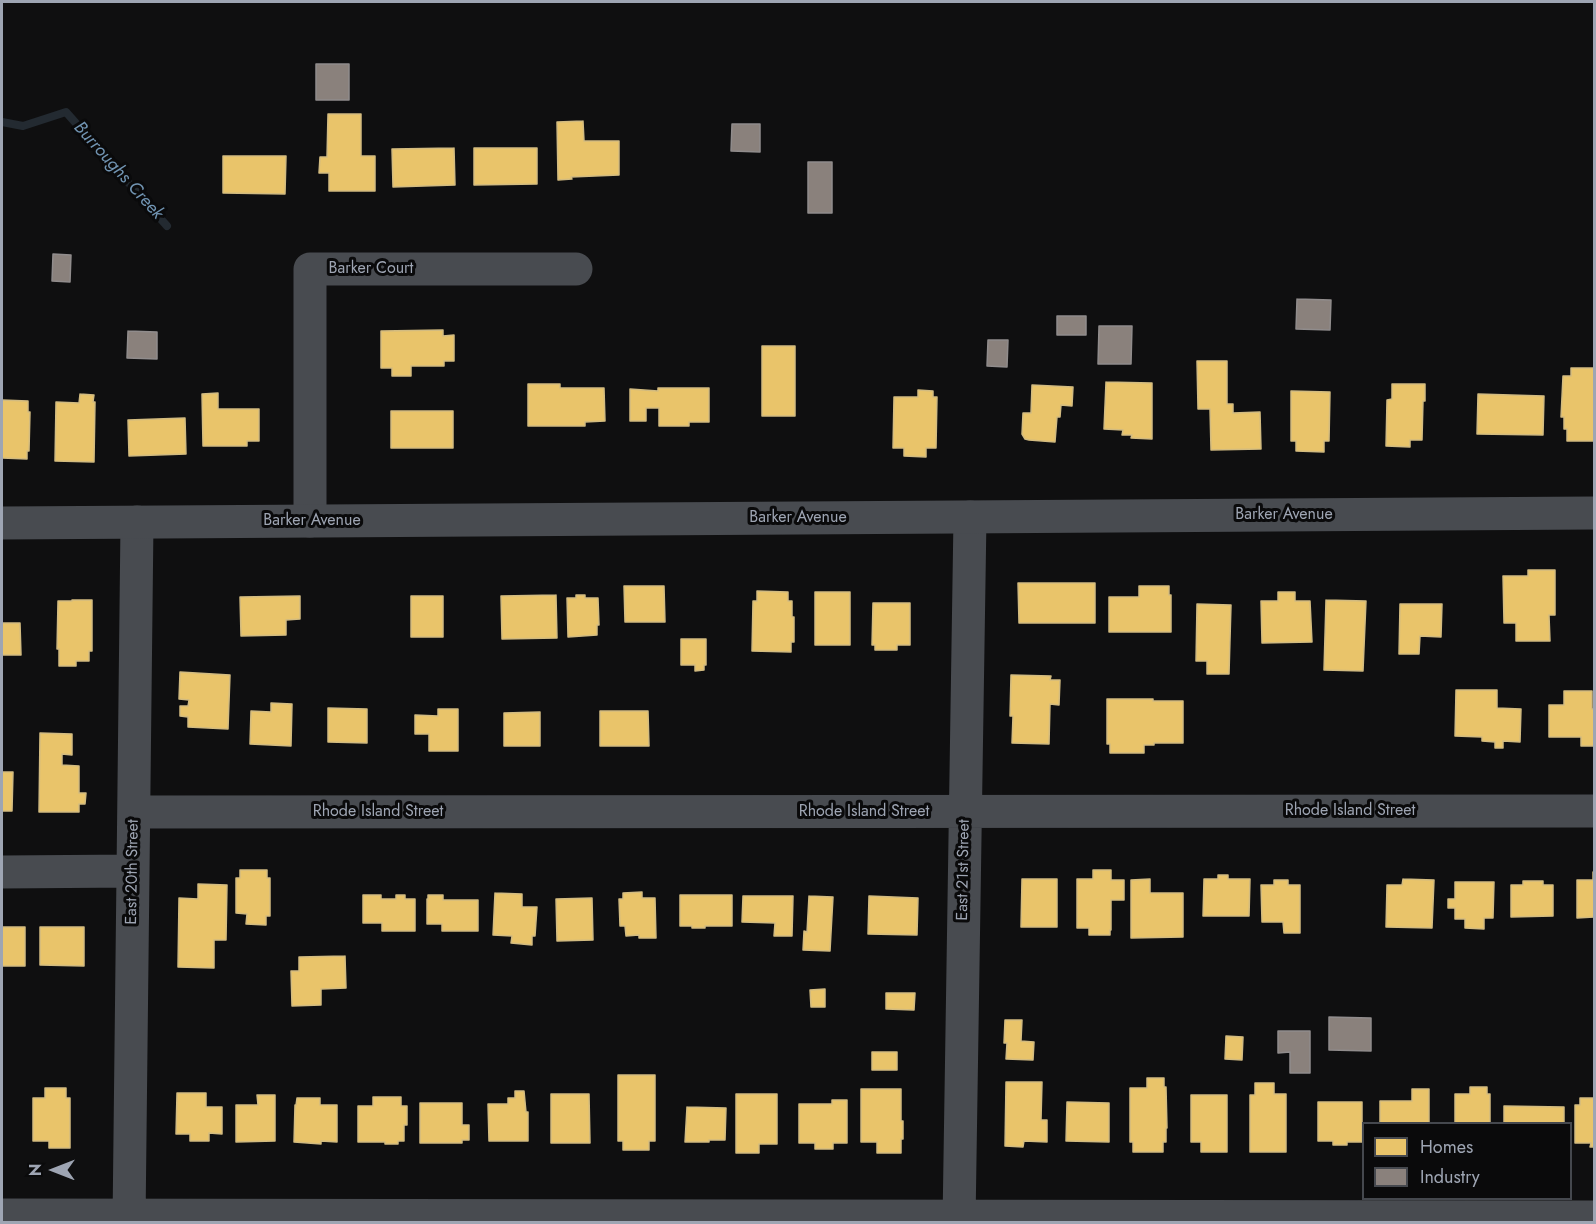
<!DOCTYPE html>
<style>
body{margin:0}
#map{position:relative;width:1596px;height:1224px;overflow:hidden;background:#0f0f10;font-family:Jost,sans-serif}
canvas{display:block}
.frame{position:absolute;inset:0;border:3px solid #9ea5b3;pointer-events:none}
.legend{position:absolute;left:1362px;top:1122px;width:210px;height:78px;box-sizing:border-box;background:#0a0a0b;border:2px solid #45484e;margin:0;padding:8px 10px;list-style:none;font-size:18px;color:#9ea5b3}
.legend li{display:flex;align-items:center;gap:12px;height:30px}
.legend b{width:30px;border:2px solid #45484e}
.north{position:absolute;left:24px;top:1140px;width:60px;height:60px;-webkit-text-stroke:4px #0a0a0b;paint-order:stroke;rotate:270deg;font-size:16px;font-weight:700;line-height:24px;text-align:center;color:#9ea5b3}
.north::after{content:'';display:block;margin:auto;width:21px;height:27px;background:#9ea5b3;clip-path:polygon(50% 0,100% 100%,50% 72%,0 100%)}
</style>
<div id="map">
<canvas width="1596" height="1224"></canvas>
<div class="frame"></div>
<ul class="legend">
<li><b style="height:16px;background:#e9c46a"></b>Homes</li>
<li><b style="height:16px;background:#8a817c"></b>Industry</li>
</ul>
<div class="north">N</div>
</div>
<script>
const ctx = document.querySelector('canvas').getContext('2d');
ctx.lineJoin = 'round';
function paint(path, color) { ctx.fillStyle = color; ctx.fill(path, 'evenodd'); }
const shape = rows => new Path2D(rows.map(r => 'M' + r).join(''));
function stroke(path, color, width, dash) { ctx.strokeStyle = color; ctx.lineWidth = width; ctx.lineCap = dash ? 'butt' : 'round'; ctx.setLineDash(dash || []); ctx.stroke(path); }
function label(font, color, halo, rows, align = 'center') {
  ctx.font = font + ' Jost,sans-serif'; ctx.lineWidth = 6; ctx.setLineDash([]); ctx.textBaseline = 'middle'; ctx.strokeStyle = halo; ctx.fillStyle = color; for (const [text, x, y, turn = 0] of rows) {
    ctx.save(); ctx.translate(x, y); ctx.rotate((+turn || 0) * Math.PI / 180); ctx.textAlign = isNaN(turn) ? turn : align; if (halo) ctx.strokeText(text, 0, 0); ctx.fillText(text, 0, 0); ctx.restore();
  }
}
const homes = shape([
 [328,114,361,114,361,156,375,156,375,191,329,191,329,173,319,173,320,157,327,157,328,114],
 [583,121,584,141,619,141,619,175,571,177,572,179,558,180,557,122,583,121],
 [454,148,455,185,393,187,392,149,454,148],
 [474,148,537,148,537,184,474,185,474,148],
 [223,156,286,156,285,194,223,193,223,156],
 [443,330,443,336,454,335,454,361,444,361,444,366,411,366,411,376,392,376,392,368,381,368,381,331,443,330],
 [762,346,795,346,795,416,762,416,762,346],
 [1197,361,1227,361,1227,404,1233,404,1233,413,1260,412,1261,449,1211,450,1210,409,1198,409,1197,361],
 [1571,368,1594,368,1594,441,1567,441,1567,429,1564,429,1564,417,1561,417,1563,376,1571,376,1571,368],
 [1106,382,1152,383,1152,439,1131,438,1132,435,1122,435,1123,430,1104,429,1106,382],
 [528,384,560,384,560,388,604,388,605,421,585,422,585,426,528,426,528,384],
 [1392,384,1425,384,1425,401,1423,401,1422,440,1410,440,1410,447,1386,446,1387,400,1392,399,1392,384],
 [1032,385,1073,387,1072,406,1061,405,1060,417,1057,417,1055,442,1029,440,1025,439,1022,434,1023,413,1031,413,1032,385],
 [658,388,709,388,709,422,689,422,689,426,659,426,659,408,646,408,646,421,630,421,630,389,658,391,658,388],
 [918,390,933,391,933,397,937,397,936,448,926,448,926,457,904,456,904,448,893,448,894,397,918,397,918,390],
 [1291,391,1330,392,1329,441,1324,441,1324,452,1296,451,1296,441,1291,441,1291,391],
 [218,393,218,409,259,409,259,441,247,441,247,446,203,446,202,394,218,393],
 [80,394,94,395,93,402,95,402,94,462,55,461,56,402,79,403,80,394],
 [1478,394,1544,396,1543,435,1477,434,1478,394],
 [2,400,28,401,28,412,30,412,29,451,27,451,27,459,2,458,2,400],
 [391,411,453,411,453,448,391,448,391,411],
 [185,418,186,454,129,456,128,420,185,418],
 [1528,570,1555,570,1555,615,1549,615,1550,641,1516,641,1516,623,1504,623,1503,576,1528,576,1528,570],
 [1018,583,1095,583,1095,623,1019,623,1018,583],
 [624,586,664,586,665,622,625,622,624,586],
 [1139,586,1169,586,1169,595,1171,595,1171,632,1109,632,1109,597,1139,597,1139,586],
 [757,591,788,592,788,601,792,601,792,617,794,617,794,642,791,642,791,652,752,651,753,601,757,601,757,591],
 [815,592,850,592,850,645,815,645,815,592],
 [1278,592,1295,592,1295,601,1310,601,1312,642,1262,643,1261,601,1278,601,1278,592],
 [556,595,557,638,502,639,501,596,556,595],
 [576,595,585,595,585,598,598,598,599,625,597,625,597,635,568,637,567,598,576,598,576,595],
 [300,596,300,619,286,620,286,635,241,636,240,597,300,596],
 [411,596,443,596,443,637,411,637,411,596],
 [72,600,92,600,92,651,89,651,89,661,76,661,76,666,59,666,59,649,57,649,58,601,72,601,72,600],
 [1326,600,1366,601,1363,671,1324,670,1326,600],
 [873,603,910,603,910,645,897,645,897,650,875,650,875,645,872,645,873,603],
 [1197,604,1231,605,1229,674,1207,674,1207,661,1196,661,1197,604],
 [1400,604,1442,604,1441,637,1420,636,1419,654,1399,654,1400,604],
 [2,623,20,623,21,655,2,655,2,623],
 [681,639,706,639,706,665,704,665,704,670,695,671,695,665,681,665,681,639],
 [180,672,230,675,228,729,188,727,188,717,180,716,180,706,188,706,189,700,179,699,180,672],
 [1011,675,1051,676,1050,680,1060,680,1059,705,1050,704,1049,744,1012,743,1013,716,1010,716,1011,675],
 [1456,690,1497,690,1497,708,1521,709,1520,742,1503,741,1503,748,1495,748,1495,742,1482,741,1482,737,1455,736,1456,690],
 [1564,691,1592,691,1592,709,1594,709,1594,746,1581,746,1581,737,1549,737,1549,705,1564,705,1564,691],
 [1107,699,1153,699,1153,701,1183,701,1183,743,1154,743,1154,745,1144,745,1144,753,1110,753,1110,744,1107,744,1107,699],
 [271,703,292,704,291,746,250,744,251,711,271,712,271,703],
 [328,708,367,709,367,743,328,742,328,708],
 [438,709,458,709,458,751,429,751,429,734,415,734,415,715,438,716,438,709],
 [600,711,648,711,649,746,600,746,600,711],
 [540,712,540,746,504,746,504,713,540,712],
 [40,733,72,734,72,755,62,754,62,765,79,766,79,793,86,793,85,804,79,804,79,812,39,812,40,733],
 [2,772,13,772,12,811,2,811,2,772],
 [240,870,267,870,267,878,270,878,270,916,266,916,266,925,246,924,247,914,236,913,236,878,240,878,240,870],
 [1093,870,1111,870,1111,880,1124,880,1124,900,1111,900,1111,930,1110,930,1110,935,1089,935,1089,928,1077,928,1077,879,1093,879,1093,870],
 [1593,872,1594,872,1594,917,1577,918,1577,880,1593,880,1593,872],
 [1218,875,1228,875,1228,879,1250,879,1249,916,1203,916,1204,879,1218,879,1218,875],
 [1022,879,1057,879,1057,927,1021,927,1022,879],
 [1150,879,1150,893,1183,893,1183,937,1131,938,1131,880,1150,879],
 [1403,879,1434,880,1432,928,1386,927,1387,885,1402,885,1403,879],
 [1274,880,1288,880,1288,885,1300,885,1300,933,1284,933,1283,922,1262,922,1261,885,1274,885,1274,880],
 [1523,881,1543,881,1543,885,1553,885,1553,916,1511,917,1511,885,1523,885,1523,881],
 [1455,882,1494,882,1493,918,1484,918,1484,929,1465,928,1465,919,1455,919,1455,908,1448,908,1448,899,1455,899,1455,882],
 [198,884,227,885,226,940,214,940,214,968,178,967,179,898,198,899,198,884],
 [642,892,642,898,655,898,656,938,639,938,639,935,626,936,625,926,620,926,619,899,623,899,623,893,642,892],
 [495,893,522,894,522,907,537,907,535,936,532,936,532,945,511,943,512,936,493,935,495,893],
 [363,895,381,895,381,899,396,899,396,895,405,895,405,899,415,899,415,931,382,931,382,923,363,923,363,895],
 [428,895,443,895,443,900,478,900,478,931,442,931,442,924,427,924,427,899,428,899,428,895],
 [680,895,732,895,732,926,705,926,705,928,692,928,692,926,680,926,680,895],
 [743,896,793,896,792,936,774,936,775,923,742,922,743,896],
 [809,896,833,897,830,951,803,950,804,931,807,932,809,896],
 [869,896,918,898,917,935,868,934,869,896],
 [592,898,593,940,557,941,556,899,592,898],
 [2,927,25,927,25,966,2,966,2,927],
 [40,927,84,927,84,966,40,965,40,927],
 [345,956,346,988,321,989,321,1005,292,1006,291,971,299,971,299,957,345,956],
 [825,989,825,1007,811,1007,810,990,825,989],
 [886,993,915,993,914,1010,886,1009,886,993],
 [1005,1020,1022,1020,1021,1041,1034,1042,1033,1060,1006,1059,1007,1043,1004,1043,1005,1020],
 [1226,1036,1243,1037,1242,1060,1225,1059,1226,1036],
 [872,1052,897,1052,897,1070,872,1070,872,1052],
 [618,1075,655,1075,655,1141,649,1141,649,1150,623,1150,623,1141,618,1141,618,1075],
 [1147,1078,1164,1078,1164,1087,1166,1087,1167,1128,1166,1128,1166,1142,1163,1142,1163,1152,1133,1152,1133,1142,1130,1142,1130,1088,1147,1088,1147,1078],
 [1006,1082,1042,1082,1041,1120,1047,1120,1047,1142,1024,1141,1023,1147,1005,1146,1006,1082],
 [1255,1083,1274,1083,1274,1094,1286,1094,1286,1152,1250,1152,1250,1095,1255,1095,1255,1083],
 [1470,1087,1487,1087,1487,1094,1490,1094,1490,1124,1455,1124,1455,1094,1470,1094,1470,1087],
 [45,1088,66,1088,66,1098,70,1098,70,1148,49,1148,49,1141,33,1141,33,1098,45,1098,45,1088],
 [861,1089,901,1089,901,1121,903,1121,903,1139,901,1139,901,1153,877,1153,877,1142,861,1142,861,1089],
 [1412,1089,1429,1089,1429,1124,1380,1124,1380,1101,1412,1101,1412,1089],
 [515,1091,524,1091,526,1112,528,1112,528,1141,489,1141,488,1104,508,1104,508,1098,515,1098,515,1091],
 [177,1093,206,1093,206,1107,222,1107,222,1134,209,1133,209,1141,190,1141,190,1134,176,1134,177,1093],
 [551,1094,589,1094,590,1143,551,1143,551,1094],
 [736,1094,777,1094,777,1144,759,1144,759,1153,736,1153,736,1094],
 [257,1095,275,1095,275,1141,236,1142,236,1105,258,1105,257,1095],
 [1191,1095,1227,1095,1227,1152,1201,1152,1201,1142,1191,1142,1191,1095],
 [373,1097,401,1097,401,1106,407,1106,407,1125,404,1125,404,1141,398,1141,398,1144,385,1144,385,1142,358,1142,358,1106,373,1106,373,1097],
 [297,1098,320,1098,320,1105,337,1105,337,1142,321,1141,321,1144,294,1142,295,1105,296,1105,297,1098],
 [1580,1098,1594,1098,1594,1147,1590,1147,1591,1143,1575,1143,1575,1105,1580,1105,1580,1098],
 [832,1100,847,1100,847,1143,833,1143,833,1149,815,1149,815,1143,799,1143,799,1104,832,1104,832,1100],
 [1067,1102,1109,1103,1109,1142,1066,1141,1067,1102],
 [1318,1102,1362,1102,1362,1142,1347,1142,1347,1145,1333,1145,1333,1141,1318,1141,1318,1102],
 [420,1103,462,1103,462,1125,469,1125,469,1140,462,1140,462,1143,420,1143,420,1103],
 [1504,1106,1564,1107,1564,1124,1504,1124,1504,1106],
 [687,1107,726,1108,725,1140,709,1140,709,1142,685,1142,687,1107]
]);
const industry = shape([
 [316,64,349,64,349,100,316,100,316,64],
 [732,124,760,124,760,152,731,151,732,124],
 [808,162,832,162,832,213,808,213,808,162],
 [53,254,71,255,70,282,52,281,53,254],
 [1297,299,1331,300,1330,330,1296,329,1297,299],
 [1057,316,1086,316,1086,335,1057,335,1057,316],
 [1099,326,1132,326,1131,364,1098,364,1099,326],
 [128,331,157,332,157,359,127,358,128,331],
 [988,340,1008,340,1007,367,987,366,988,340],
 [1329,1017,1371,1018,1371,1051,1329,1050,1329,1017],
 [1278,1031,1310,1031,1310,1073,1290,1073,1290,1052,1278,1053,1278,1031]
]);
const stream = shape([
 [2,122,23,126,66,112,167,226]
]);
const minor = shape([
 [310,521,310,269,576,269],
 [134,812,1594,811],
 [2,872,133,871],
 [2,1215,1594,1217],
 [129,1222,137,522],
 [959,1222,970,517]
]);
const tertiary = shape([
 [2,523,1594,513]
]);
const streetNames = [
 ["Barker Court",371,269],
 ["Barker Avenue",1284,515],
 ["Barker Avenue",798,518],
 ["Barker Avenue",312,521],
 ["Rhode Island Street",1350,811],
 ["Rhode Island Street",378,812],
 ["Rhode Island Street",864,812],
 ["East 21st Street",964,870,-89],
 ["East 20th Street",133,872,-89]
];
const waterNames = [
 ["Burroughs Creek",118,171,48]
];
paint(homes, '#e9c46a');
stroke(homes, '#d2bb80', 1.5);
paint(industry, '#8a817c');
stroke(industry, '#908c8c', 1.5);
stroke(stream, '#232a31', 8);
stroke(minor, '#484b50', 33);
stroke(tertiary, '#484b50', 33);
label('16px', '#9ea5b3', '#0a0a0b', streetNames);
label('italic 18px', '#7194b2', '#0a0a0b', waterNames);
</script>
